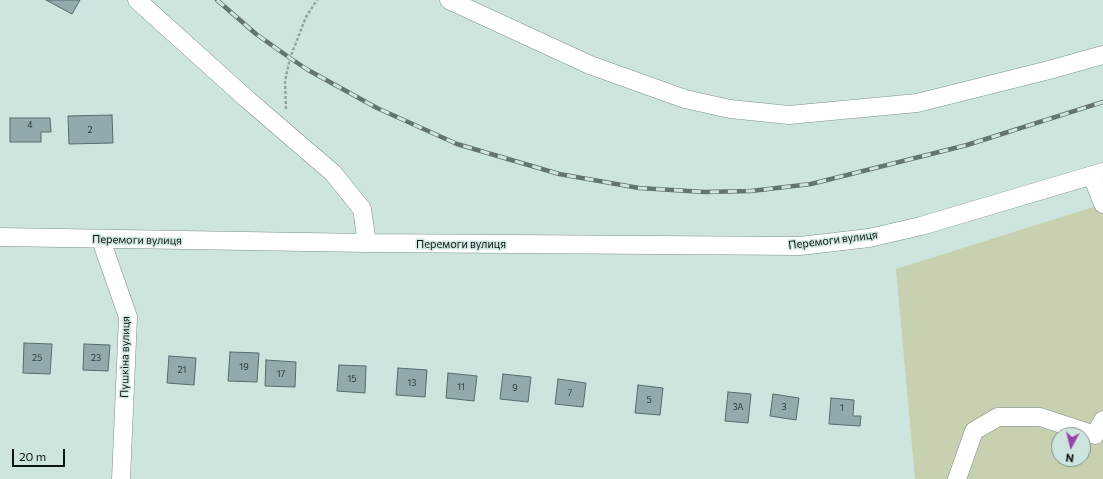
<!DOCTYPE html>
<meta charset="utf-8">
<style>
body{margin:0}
#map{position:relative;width:1103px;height:479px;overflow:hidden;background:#cee5df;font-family:Commissioner,sans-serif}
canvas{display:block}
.north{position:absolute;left:1051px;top:427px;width:40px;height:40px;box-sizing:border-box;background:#cee5df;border:1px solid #81928d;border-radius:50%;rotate:187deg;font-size:11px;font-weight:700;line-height:16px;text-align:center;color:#0d1513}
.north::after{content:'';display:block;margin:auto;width:14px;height:18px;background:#9943b0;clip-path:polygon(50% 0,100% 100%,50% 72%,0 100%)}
.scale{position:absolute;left:12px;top:449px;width:53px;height:18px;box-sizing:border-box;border:2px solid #0d1513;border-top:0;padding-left:5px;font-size:12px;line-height:14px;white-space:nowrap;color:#0d1513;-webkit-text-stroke:3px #cee5df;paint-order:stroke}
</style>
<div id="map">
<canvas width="1103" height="479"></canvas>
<div class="north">N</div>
<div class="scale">20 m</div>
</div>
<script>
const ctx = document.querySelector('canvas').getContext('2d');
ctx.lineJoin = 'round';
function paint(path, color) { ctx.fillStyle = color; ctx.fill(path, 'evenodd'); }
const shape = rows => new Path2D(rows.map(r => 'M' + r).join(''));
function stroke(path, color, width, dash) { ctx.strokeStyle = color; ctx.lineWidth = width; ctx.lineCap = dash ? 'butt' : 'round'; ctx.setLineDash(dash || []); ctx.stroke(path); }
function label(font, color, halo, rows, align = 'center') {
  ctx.font = font + ' Commissioner,sans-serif'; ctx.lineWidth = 3; ctx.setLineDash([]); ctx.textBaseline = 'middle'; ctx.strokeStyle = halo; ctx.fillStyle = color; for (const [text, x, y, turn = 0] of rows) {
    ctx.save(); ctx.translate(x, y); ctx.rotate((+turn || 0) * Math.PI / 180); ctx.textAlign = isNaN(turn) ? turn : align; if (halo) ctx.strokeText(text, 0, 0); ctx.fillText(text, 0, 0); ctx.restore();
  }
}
const green = shape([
 [1103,204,1103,479,915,479,896,269],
 [1059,435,1083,435,1083,459,1059,459]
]);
const building = shape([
 [46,0,80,0,72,14,46,0],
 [112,115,113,143,69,144,68,116,112,115],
 [10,118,50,118,51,132,41,132,41,142,10,142,10,118],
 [24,343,52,344,50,374,23,373,24,343],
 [84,344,110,345,108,371,83,370,84,344],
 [230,352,259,353,257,382,228,381,230,352],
 [169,356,196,358,194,385,167,383,169,356],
 [266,360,296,362,295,387,265,386,266,360],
 [339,365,366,366,365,393,337,391,339,365],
 [398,368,427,370,425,397,396,395,398,368],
 [448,373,477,376,474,401,446,398,448,373],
 [503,374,531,377,528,402,500,399,503,374],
 [558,379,586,383,583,407,555,404,558,379],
 [638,385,663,388,660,415,635,413,638,385],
 [728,392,751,394,748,423,725,421,728,392],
 [773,394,799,398,796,420,770,416,773,394],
 [831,398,854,400,853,416,861,416,860,426,829,424,831,398]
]);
const path = shape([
 [286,109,285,81,290,58,306,17,317,0]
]);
const minor = shape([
 [137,0,248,100,333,173,362,209,367,243],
 [449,0,590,65,685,99,730,109,789,115,917,103,1049,70,1103,55],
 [1092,176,1103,204],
 [0,237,367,243,800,246,869,238,921,226,1103,172],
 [101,240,128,317,121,479],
 [957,479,974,431,998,417,1040,417,1095,435,1103,420]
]);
const rail = shape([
 [217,0,256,34,290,58,308,70,377,108,457,144,559,174,639,188,705,192,751,191,811,184,967,145,1103,102]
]);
const numberNames = [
 ["4",30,125],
 ["2",90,130],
 ["25",37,358],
 ["23",96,358],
 ["19",244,367],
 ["21",182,370],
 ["17",281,374],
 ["15",352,379],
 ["13",412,383],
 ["11",461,387],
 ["9",515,388],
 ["7",570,393],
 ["5",649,400],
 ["3А",738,407],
 ["3",784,407],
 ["1",842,408]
];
const streetNames = [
 ["Перемоги вулиця",137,240,1],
 ["Перемоги вулиця",833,240,-7],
 ["Перемоги вулиця",461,244],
 ["Пушкіна вулиця",125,357,-89]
];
paint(green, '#c7d0af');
paint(building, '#92aaac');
stroke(building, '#566b6e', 1);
stroke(minor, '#7b918b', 19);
stroke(path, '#92a4a0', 2.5, [3, 2]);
stroke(minor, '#fff', 18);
stroke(rail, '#657470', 4.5);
stroke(rail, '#cee5df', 3, [9]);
label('9px', '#2e3a39', null, numberNames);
label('11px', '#0d1513', '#cee5df', streetNames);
</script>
